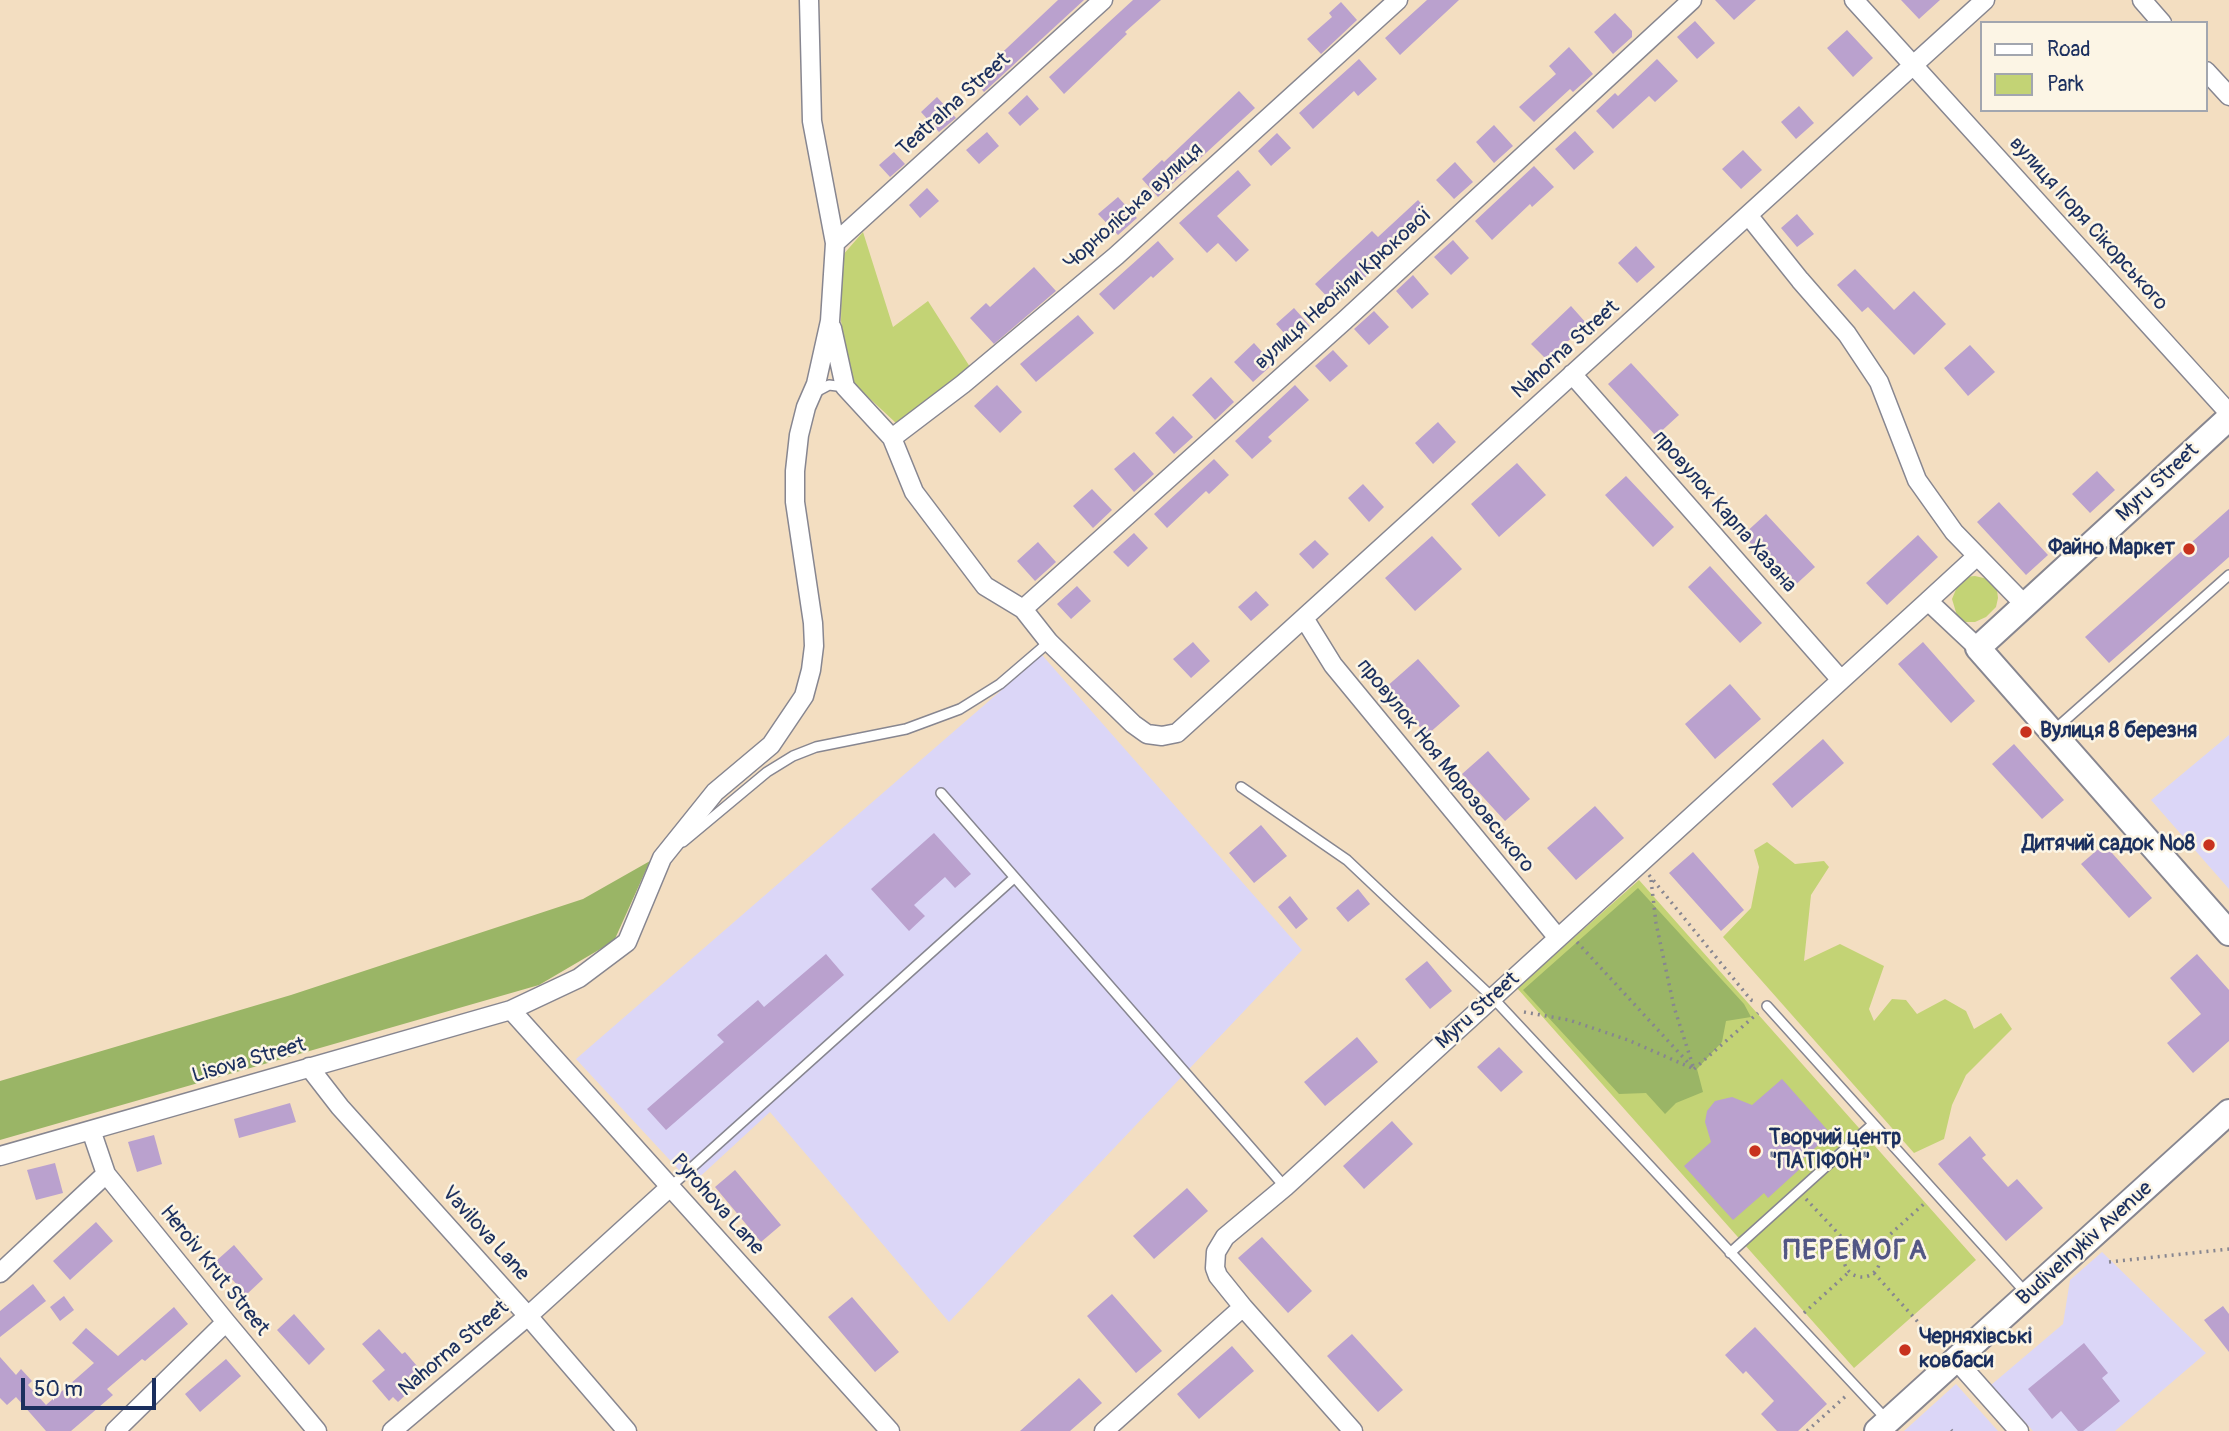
<!DOCTYPE html>
<meta charset="utf-8">
<style>
body{margin:0}
#map{position:relative;width:2229px;height:1431px;overflow:hidden;background:#f3dec1;font-family:Pangolin,sans-serif}
canvas{display:block}
.legend{position:absolute;left:1980px;top:21px;width:228px;height:91px;box-sizing:border-box;background:#fcf5e5;border:2px solid #a2a6af;margin:0;padding:9px 12px;list-style:none;font-size:21px;color:#1b2f5e}
.legend li{display:flex;align-items:center;gap:14px;height:35px}
.legend b{width:35px;border:2px solid #a2a6af}
.scale{position:absolute;left:21px;top:1378px;width:135px;height:32px;box-sizing:border-box;border:4px solid #1b2f5e;border-top:0;padding-left:9px;font-size:21px;line-height:24px;white-space:nowrap;color:#1b2f5e;-webkit-text-stroke:5px #fcf5e5;paint-order:stroke}
</style>
<div id="map">
<canvas width="2229" height="1431"></canvas>
<ul class="legend">
<li><b style="height:9px;background:#fff"></b>Road</li>
<li><b style="height:19px;background:#c3d375"></b>Park</li>
</ul>
<div class="scale">50 m</div>
</div>
<script>
const ctx = document.querySelector('canvas').getContext('2d');
ctx.lineJoin = 'round';
function paint(path, color) { ctx.fillStyle = color; ctx.fill(path, 'evenodd'); }
const shape = rows => new Path2D(rows.map(r => 'M' + r).join(''));
function stroke(path, color, width, dash) { ctx.strokeStyle = color; ctx.lineWidth = width; ctx.lineCap = dash ? 'butt' : 'round'; ctx.setLineDash(dash || []); ctx.stroke(path); }
function label(font, color, halo, rows, align = 'center') {
  ctx.font = font + ' Pangolin,sans-serif'; ctx.lineWidth = 5; ctx.setLineDash([]); ctx.textBaseline = 'middle'; ctx.strokeStyle = halo; ctx.fillStyle = color; for (const [text, x, y, turn = 0] of rows) {
    ctx.save(); ctx.translate(x, y); ctx.rotate((+turn || 0) * Math.PI / 180); ctx.textAlign = isNaN(turn) ? turn : align; if (halo) ctx.strokeText(text, 0, 0); ctx.fillText(text, 0, 0); ctx.restore();
  }
}
const built = shape([
 [1042,655,1302,950,949,1322,770,1112,692,1184,576,1059],
 [2229,735,2229,889,2151,800],
 [2102,1252,2206,1353,2115,1431,2033,1431,1991,1385,2063,1324,2070,1280],
 [1956,1384,1998,1431,1904,1431]
]);
const green = shape([
 [863,232,893,327,928,301,970,367,896,423,852,382,841,321,842,256],
 [1975,576,1988,579,1997,590,1998,598,1996,607,1986,617,1975,622,1966,622,1958,619,1952,599,1957,587,1965,577],
 [1767,842,1795,864,1824,861,1829,867,1811,895,1804,961,1840,944,1884,966,1869,1009,1874,1021,1892,999,1906,1000,1917,1014,1945,999,1966,1011,1974,1029,2001,1013,2012,1029,1966,1075,1952,1105,1944,1139,1914,1153,1723,937,1751,908,1759,867,1754,850],
 [1639,880,1976,1260,1854,1368,1517,988]
]);
const forest = shape([
 [650,861,614,941,539,985,0,1140,0,1081,291,995,583,899],
 [1638,888,1744,1004,1751,1017,1726,1021,1722,1042,1697,1069,1703,1092,1676,1103,1665,1114,1646,1093,1619,1094,1523,990]
]);
const building = shape([
 [1058,0,1084,0,984,92,973,80],
 [1133,0,1161,0,1125,32,1127,34,1064,94,1049,77],
 [1427,0,1459,0,1400,55,1385,38],
 [1715,0,1756,0,1734,20],
 [1901,0,1940,0,1919,19],
 [1341,2,1357,20,1321,54,1307,39,1332,17,1329,13],
 [1615,13,1632,31,1632,37,1613,54,1594,32],
 [1695,21,1715,43,1697,59,1677,37],
 [1847,30,1873,58,1853,77,1827,48],
 [1569,47,1593,74,1573,92,1570,89,1534,122,1519,107,1556,74,1549,66],
 [1359,59,1377,79,1358,96,1354,91,1313,129,1299,113],
 [1657,59,1678,81,1655,102,1649,96,1613,129,1596,111,1615,93,1618,96],
 [1239,91,1255,108,1158,197,1142,179,1162,160,1164,162],
 [1027,95,1039,109,1020,126,1008,113],
 [937,97,956,118,939,132,921,112],
 [1799,106,1814,123,1796,139,1781,122],
 [1494,125,1513,146,1494,163,1476,142],
 [1575,131,1594,152,1574,170,1555,149],
 [987,132,999,146,979,164,966,150],
 [1277,133,1291,148,1271,166,1258,151],
 [1743,150,1762,170,1741,189,1722,169],
 [894,152,905,164,890,177,879,165],
 [1455,162,1473,182,1454,199,1436,180],
 [1534,166,1554,187,1532,207,1530,204,1492,240,1475,221],
 [1238,170,1251,185,1217,216,1249,250,1236,262,1218,243,1207,253,1179,223],
 [927,188,939,201,920,218,909,205],
 [1118,197,1137,218,1118,235,1098,214],
 [1418,200,1432,216,1335,305,1315,284,1372,231,1378,237],
 [1797,214,1814,234,1797,247,1781,228],
 [1453,240,1469,258,1451,275,1434,257],
 [1158,241,1174,259,1153,278,1151,276,1114,310,1099,294],
 [1636,246,1655,267,1637,283,1618,263],
 [1034,267,1056,291,994,344,970,318,986,303,990,307],
 [1855,269,1894,310,1914,291,1946,324,1914,355,1868,307,1862,312,1837,285],
 [1413,275,1429,294,1412,309,1396,291],
 [1571,306,1587,324,1547,360,1531,344],
 [1294,308,1310,326,1292,342,1276,324],
 [1374,311,1389,327,1369,345,1354,329],
 [1078,315,1094,333,1036,382,1020,364],
 [1254,343,1273,364,1253,382,1234,362],
 [1970,345,1995,372,1968,396,1944,368],
 [1333,350,1348,366,1330,382,1315,366],
 [1631,363,1679,415,1656,436,1608,384],
 [1211,377,1234,402,1215,420,1192,395],
 [997,385,1022,412,1000,433,974,406],
 [1295,385,1309,400,1268,437,1272,441,1252,459,1235,441],
 [1173,416,1193,437,1174,454,1155,433],
 [1438,422,1456,442,1433,464,1415,443],
 [1134,452,1154,474,1134,492,1114,469],
 [1214,459,1229,475,1209,494,1206,491,1167,528,1154,514],
 [1517,463,1546,495,1499,537,1471,504],
 [2097,471,2115,490,2090,513,2072,494],
 [1626,476,1674,527,1653,547,1605,495],
 [1363,484,1384,507,1369,522,1348,498],
 [1092,489,1112,510,1093,528,1073,506],
 [1999,502,2048,555,2026,575,1977,522],
 [2229,509,2229,557,2109,663,2085,637],
 [1766,514,1815,567,1792,588,1743,535],
 [1134,533,1148,548,1128,567,1113,552],
 [1918,535,1938,557,1887,605,1866,583],
 [1432,536,1462,569,1415,611,1385,578],
 [1315,540,1329,554,1313,569,1299,554],
 [1038,542,1056,562,1035,581,1017,561],
 [1710,566,1762,623,1740,643,1688,587],
 [1077,586,1091,601,1071,619,1057,604],
 [1256,591,1269,605,1251,621,1238,607],
 [1193,642,1210,661,1191,678,1173,659],
 [1923,642,1975,701,1951,723,1898,664],
 [1418,659,1460,706,1427,735,1385,688],
 [1730,684,1761,719,1715,759,1685,724],
 [1823,739,1844,763,1792,808,1772,784],
 [2014,744,2064,800,2042,819,1992,764],
 [1488,751,1530,799,1505,821,1462,774],
 [1595,806,1624,838,1576,880,1547,848],
 [1261,825,1287,856,1254,883,1229,853],
 [934,833,971,874,955,888,945,877,914,905,925,916,909,931,871,889],
 [2104,844,2152,898,2129,918,2081,864],
 [1693,852,1744,910,1721,931,1669,873],
 [1358,889,1370,904,1348,922,1336,908],
 [1290,896,1308,919,1296,929,1278,907],
 [826,954,844,975,666,1130,647,1109,724,1042,717,1035,758,1000,764,1007],
 [2197,954,2229,990,2229,1041,2193,1073,2167,1043,2201,1014,2170,978],
 [1427,961,1452,991,1430,1009,1405,979],
 [1357,1037,1378,1062,1325,1106,1304,1082],
 [1499,1047,1523,1072,1501,1092,1477,1067],
 [1782,1079,1831,1134,1798,1163,1802,1167,1768,1198,1764,1193,1733,1220,1684,1166,1711,1142,1705,1122,1707,1111,1715,1101,1732,1097,1752,1105],
 [290,1103,296,1122,239,1138,234,1119],
 [1392,1121,1413,1144,1364,1189,1343,1166],
 [154,1135,162,1164,137,1172,128,1142],
 [1970,1136,1986,1155,1982,1158,2008,1187,2017,1179,2043,1208,2006,1241,1938,1164],
 [55,1163,63,1193,36,1200,27,1170],
 [735,1170,781,1225,761,1242,715,1187],
 [1187,1188,1208,1211,1154,1259,1133,1236],
 [96,1222,113,1241,70,1280,53,1261],
 [1262,1237,1312,1291,1288,1313,1238,1258],
 [234,1245,263,1279,246,1295,216,1261],
 [33,1284,46,1301,0,1337,0,1311],
 [1112,1294,1162,1351,1136,1373,1087,1316],
 [64,1296,74,1310,60,1321,50,1307],
 [852,1297,899,1352,875,1372,828,1317],
 [2223,1306,2229,1314,2229,1352,2204,1320],
 [174,1307,188,1324,145,1361,142,1359,107,1389,113,1395,71,1431,46,1431,16,1397,7,1405,0,1398,0,1357,16,1375,21,1369,32,1381,28,1385,46,1405,94,1363,72,1343,86,1328,118,1356],
 [294,1314,325,1349,309,1365,277,1330],
 [1755,1327,1827,1404,1798,1431,1777,1431,1761,1414,1774,1401,1746,1371,1743,1374,1725,1355],
 [379,1329,402,1354,405,1352,423,1373,408,1387,411,1390,398,1402,393,1397,389,1401,372,1381,385,1370,362,1344],
 [1352,1334,1403,1390,1378,1412,1327,1356],
 [2084,1343,2108,1373,2102,1378,2120,1401,2083,1431,2078,1431,2061,1411,2052,1419,2028,1389],
 [1232,1346,1254,1371,1199,1419,1177,1394],
 [226,1359,241,1376,200,1412,185,1394],
 [1079,1378,1102,1403,1070,1431,1020,1431]
]);
const path = shape([
 [1649,875,1751,1000,1757,1002],
 [1651,880,1656,923,1674,1007,1694,1069],
 [1577,942,1693,1068],
 [1524,1012,1569,1020,1628,1040,1694,1069],
 [1694,1069,1758,1013],
 [1806,1199,1850,1246],
 '1844 1259a18 18 0 1 1 36 0a18 18 0 1 1-36 0Z',
 [1875,1248,1926,1202],
 [2109,1262,2229,1249],
 [1874,1273,1934,1340],
 [1804,1313,1849,1272],
 [1951,1430,1952,1431],
 [1807,1431,1847,1395]
]);
const lane = shape([
 [814,393,829,385,845,387],
 [2053,731,2229,575],
 [1241,787,1347,860,1493,998,1888,1421],
 [941,793,1285,1187],
 [683,842,767,772,793,756,816,747,906,729,960,709,1000,684,1049,642],
 [1767,1006,2027,1294],
 [670,1187,1014,878],
 [1730,1253,1873,1124]
]);
const street = shape([
 [1854,0,2229,413],
 [2142,0,2162,23],
 [2206,71,2229,96],
 [1748,215,1800,280,1847,334,1879,382,1917,480,1954,532,2025,605],
 [835,243,1103,0],
 [832,328,845,387,892,438,914,492,985,586,1023,609,1049,642,1133,724,1147,734,1162,736,1177,733,1985,0],
 [1572,374,1841,680],
 [892,438,963,384,1116,256,1398,0],
 [1928,601,1977,556],
 [1023,609,1344,321,1692,0],
 [1304,618,1333,665,1558,938],
 [511,1010,890,1431],
 [309,1067,340,1107,528,1316,627,1431],
 [91,1130,106,1174,226,1322,317,1431],
 [0,1156,511,1010,579,978,627,942,662,858,715,792,771,745,804,696,811,670,814,646,813,623,795,502,795,471,799,435,806,407,816,384,830,321,835,243,812,121,809,0],
 [0,1273,106,1174],
 [1243,1307,1353,1431],
 [1956,1360,2019,1431],
 [115,1431,226,1322],
 [392,1431,528,1316,670,1187],
 [1104,1431,1243,1307,1218,1276,1215,1268,1216,1252,1225,1237,1285,1187,1928,601,1978,648]
]);
const secondary = shape([
 [2229,418,1978,648,2229,933],
 [1877,1431,2229,1112]
]);
const markers = [
 [2189,549,7,"#c8321e"],
 [2026,732,7,"#c8321e"],
 [2209,845,7,"#c8321e"],
 [1755,1151,7,"#c8321e"],
 [1905,1350,7,"#c8321e"]
];
const streetNames = [
 ["Teatralna Street",954,105,-42],
 ["Чорноліська вулиця",1134,207,-42],
 ["вулиця Ігоря Сікорського",2088,224,48],
 ["вулиця Неоніли Крюкової",1344,289,-42],
 ["Nahorna Street",1566,350,-42],
 ["Myru Street",2158,483,-43],
 ["провулок Карпа Хазана",1724,512,49],
 ["провулок Ноя Морозовського",1445,766,51],
 ["Myru Street",1478,1011,-42],
 ["Lisova Street",249,1061,-16],
 ["Pyrohova Lane",717,1205,48],
 ["Vavilova Lane",485,1234,48],
 ["Budivelnykiv Avenue",2085,1244,-42],
 ["Heroiv Krut Street",214,1271,51],
 ["Nahorna Street",454,1349,-40]
];
const poiNames = [
 ["Файно Маркет",2175,549,"right"],
 ["Вулиця 8 березня",2040,732],
 ["Дитячий садок №8",2195,845,"right"],
 ["Творчий центр",1769,1139],
 ["\"ПАТІФОН\"",1769,1163],
 ["Черняхівські",1919,1338],
 ["ковбаси",1919,1362]
];
const districtNames = [
 ["ПЕРЕМОГА",1856,1252]
];
paint(built, '#dbd6f7');
paint(green, '#c3d375');
paint(forest, '#9ab566');
paint(building, '#baa1ce');
stroke(lane, '#878690', 12);
stroke(street, '#878690', 21);
stroke(secondary, '#878690', 28);
stroke(path, '#878690', 3.5, [2, 5]);
stroke(lane, '#fff', 9);
stroke(street, '#fff', 18);
stroke(secondary, '#fff', 24);
for (const [x, y, r, color] of markers) { const dot = new Path2D(); dot.arc(x, y, r, 0, 2 * Math.PI); ctx.fillStyle = color; ctx.fill(dot); stroke(dot, '#fcf5e5', 2.5); }
label('21px', '#1b2f5e', '#fcf5e5', streetNames);
label('bold 21px', '#1b2f5e', '#fcf5e5', poiNames, 'left');
ctx.letterSpacing = '2px';
label('bold 28px', '#535785', '#fcf5e5', districtNames);
ctx.letterSpacing = '0px';
</script>
